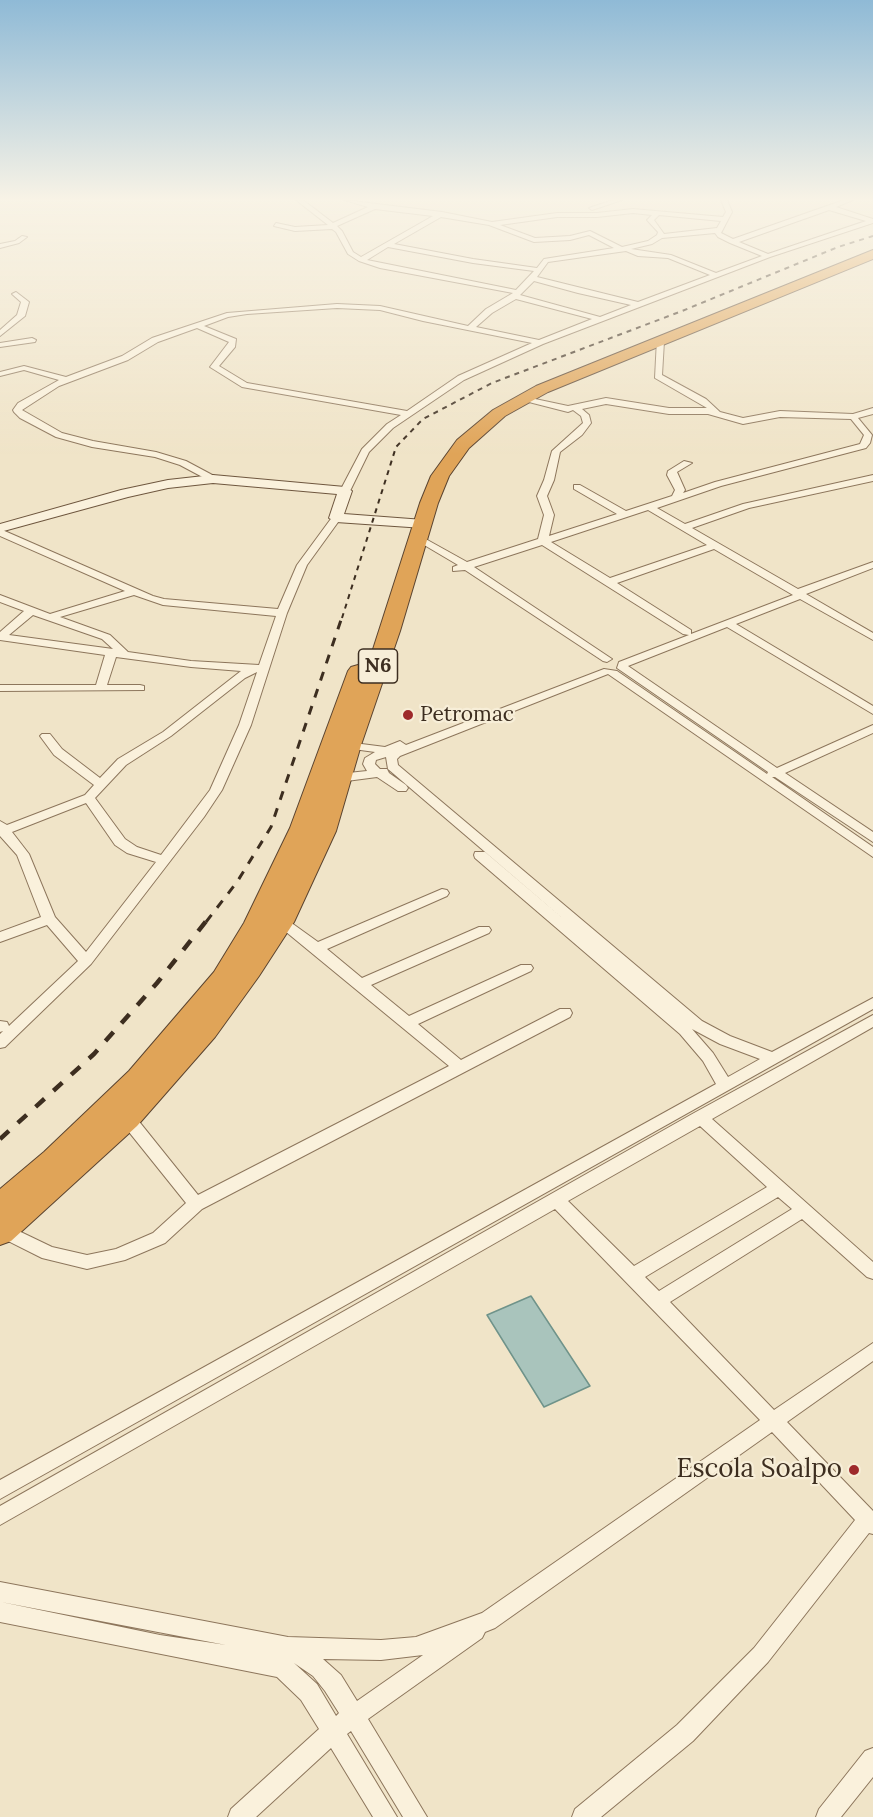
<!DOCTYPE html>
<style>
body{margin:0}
canvas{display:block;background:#f0e4c8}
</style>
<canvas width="873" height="1817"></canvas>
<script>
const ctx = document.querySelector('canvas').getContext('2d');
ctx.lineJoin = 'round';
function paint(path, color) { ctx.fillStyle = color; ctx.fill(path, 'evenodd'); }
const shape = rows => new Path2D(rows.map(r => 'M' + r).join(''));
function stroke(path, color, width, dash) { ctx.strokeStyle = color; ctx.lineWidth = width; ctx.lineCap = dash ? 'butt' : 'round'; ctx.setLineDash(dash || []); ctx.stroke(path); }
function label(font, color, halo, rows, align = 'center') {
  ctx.font = font + ' Lora,serif'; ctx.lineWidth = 4.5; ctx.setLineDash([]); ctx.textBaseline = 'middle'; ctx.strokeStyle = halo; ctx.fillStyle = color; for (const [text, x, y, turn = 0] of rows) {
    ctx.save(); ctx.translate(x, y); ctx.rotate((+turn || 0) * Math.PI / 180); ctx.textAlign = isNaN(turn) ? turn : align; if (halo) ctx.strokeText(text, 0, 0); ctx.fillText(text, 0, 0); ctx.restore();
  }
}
const water = shape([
 [531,1296,590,1386,544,1407,487,1315,531,1296]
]);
const street = shape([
 [296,200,303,200,333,223,368,207,344,200,442,212,492,222,557,213,597,213,633,209,723,217,726,212,721,200,727,200,732,212,721,233,733,239,844,200,853,200,836,207,873,219,873,223,770,257,603,321,543,344,464,380,393,428,369,452,350,491,345,494,340,491,362,449,387,424,401,415,242,387,210,367,229,342,197,328,158,342,128,360,59,386,22,410,62,433,93,441,156,452,186,461,216,477,216,481,210,481,180,465,155,457,92,447,56,437,20,418,14,412,13,410,18,403,59,380,24,370,0,376,0,372,24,366,66,377,122,356,152,338,227,313,337,304,380,306,468,326,486,309,513,293,380,268,359,261,348,254,336,232,332,229,295,231,274,226,276,223,295,227,328,225,296,200],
 [375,209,433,216,361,257,353,252,342,231,337,226,375,209],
 [829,210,866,221,768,254,739,242,829,210],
 [633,213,652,215,647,220,658,232,657,235,648,241,622,247,590,231,570,236,535,238,500,225,557,217,597,217,633,213],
 [659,215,721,221,717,228,664,234,654,220,659,215],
 [441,217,489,225,534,242,570,240,589,235,614,248,544,259,537,268,473,259,394,244,441,217],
 [715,233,718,237,730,243,762,256,716,273,671,255,631,249,652,244,662,238,715,233],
 [388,247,473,263,534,271,516,290,367,260,388,247],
 [626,251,638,256,668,258,710,275,638,302,537,277,548,262,626,251],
 [534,281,578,293,631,305,600,317,520,295,534,281],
 [516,299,592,319,539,340,476,327,492,313,516,299],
 [337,308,380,310,423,321,532,343,458,376,407,411,247,383,219,366,235,347,236,339,204,326,228,317,247,314,337,308],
 [613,200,622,200,592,210,589,208,613,200],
 [22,236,27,237,19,243,0,248,0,244,15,241,22,236],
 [16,292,29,302,25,316,0,336,0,330,17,315,21,302,12,294,16,292],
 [32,338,36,340,35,342,0,347,0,343,32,338],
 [657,339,664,341,662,375,706,399,720,412,743,418,780,411,853,414,873,408,873,414,858,418,872,435,870,443,866,448,721,486,657,508,685,524,743,504,873,475,873,481,749,508,692,528,798,589,873,562,873,568,806,594,873,633,873,640,800,599,736,624,873,706,873,714,727,627,628,666,777,768,873,725,873,733,785,773,873,832,873,842,775,777,772,777,873,847,873,857,608,674,400,756,397,759,398,765,702,1021,730,1036,772,1052,873,998,873,1009,0,1499,0,1480,716,1084,703,1061,680,1034,475,858,474,855,475,852,485,852,580,933,388,769,386,757,376,760,375,764,380,769,387,769,389,773,406,785,408,788,406,791,398,791,377,777,339,782,333,778,339,774,367,771,363,764,365,758,375,752,346,748,344,745,346,742,385,747,400,741,406,745,604,669,617,671,767,774,768,772,617,668,619,662,689,635,683,634,542,545,474,567,612,659,607,662,603,661,465,570,453,571,453,567,458,565,414,539,422,537,467,562,538,539,544,515,537,496,544,480,552,451,583,423,581,416,573,410,568,412,521,400,521,396,568,406,606,398,669,408,707,408,655,378,657,339],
 [606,404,669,414,708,414,743,424,780,417,851,419,864,435,860,444,715,482,683,493,685,490,677,472,692,463,684,461,668,471,667,475,675,490,672,496,626,511,580,485,574,485,574,489,617,514,549,536,554,515,547,496,554,480,560,452,582,435,591,423,589,415,582,409,606,404],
 [648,510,707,545,610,578,551,542,648,510],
 [714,549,793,595,691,634,691,630,617,583,714,549],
 [692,1029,720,1044,760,1059,728,1077,713,1053,692,1029],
 [333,516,341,518,307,565,287,613,251,725,222,790,204,817,91,964,5,1047,0,1048,0,1034,3,1031,0,1032,0,1021,7,1022,9,1026,78,961,47,925,0,942,0,932,41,917,17,855,0,836,0,821,7,825,85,795,94,785,54,755,40,736,42,734,50,734,62,749,100,778,118,759,163,732,241,671,191,667,116,657,107,685,140,685,144,686,144,690,0,691,0,685,96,685,105,655,0,640,0,632,24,611,0,602,0,595,50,614,125,591,0,536,0,529,153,596,164,599,278,609,297,565,333,516],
 [134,595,163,605,276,616,259,665,191,661,128,652,110,635,60,617,134,595],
 [33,615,102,639,113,649,9,635,33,615],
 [257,672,239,725,210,790,161,855,137,847,125,839,95,798,126,765,171,736,245,678,257,672],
 [86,803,115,845,127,853,156,862,86,952,55,917,29,854,12,832,86,803],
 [442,889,447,890,449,893,447,896,327,949,362,978,479,927,489,927,491,930,489,933,371,985,409,1016,521,965,531,965,533,968,531,971,418,1024,461,1060,560,1009,570,1009,572,1013,570,1017,202,1209,165,1243,125,1260,87,1269,42,1258,0,1237,0,1224,2,1223,52,1247,87,1255,116,1249,153,1233,186,1203,121,1122,119,1118,121,1114,127,1112,133,1114,198,1195,449,1066,274,922,276,919,286,919,318,942,442,889],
 [873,1015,873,1027,712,1119,873,1262,873,1279,867,1277,802,1219,670,1302,774,1410,873,1343,873,1361,787,1422,873,1511,873,1534,869,1533,768,1662,693,1741,601,1817,572,1817,575,1809,677,1725,754,1648,855,1520,772,1432,495,1628,485,1632,482,1638,368,1719,427,1817,403,1817,351,1731,347,1734,397,1817,373,1817,331,1748,256,1817,228,1817,231,1809,319,1729,301,1700,277,1677,0,1622,0,1582,288,1637,381,1640,416,1637,482,1613,760,1420,555,1209,0,1525,0,1506,694,1113,873,1015],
 [700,1126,767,1187,634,1266,568,1201,700,1126],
 [778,1197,792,1209,659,1291,645,1277,778,1197],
 [1,1602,226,1645,160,1635,1,1602],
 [423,1655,357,1701,341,1675,323,1659,381,1660,423,1655],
 [294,1663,313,1676,325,1691,339,1713,336,1716,317,1684,294,1663],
 [873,1748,873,1777,841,1817,816,1817,819,1809,865,1751,873,1748]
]);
const secondary = shape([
 [213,475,345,487,352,491,344,514,424,520,431,524,424,528,336,522,329,518,337,494,213,483,168,488,128,497,0,532,0,524,121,490,168,480,213,475]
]);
const highway = shape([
 [873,250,873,259,548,392,505,416,469,448,449,476,438,503,400,631,361,745,336,831,294,922,259,976,215,1037,137,1126,11,1241,0,1245,0,1189,44,1152,129,1071,214,972,244,923,290,828,348,671,351,667,358,665,367,668,420,503,431,476,457,440,493,410,536,386,873,250]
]);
const railFar2 = shape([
 [342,618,396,447,423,419,492,383,682,311,838,247,873,236]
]);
const railFar1 = shape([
 [206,922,237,882,271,827,342,617]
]);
const rail = shape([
 [0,1139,94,1054,157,983,207,920]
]);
const markers = [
 [408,715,6,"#9e2a2b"],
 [854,1470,6,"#9e2a2b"]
];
const shields = [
 [378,666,39]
];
const shieldNames = [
 ["N6",378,666]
];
const poiNames = [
 ["Petromac",420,715]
];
const nearPoinames = [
 ["Escola Soalpo",842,1470]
];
paint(water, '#a9c4bc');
stroke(water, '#6f938a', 1.5);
stroke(street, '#8d765c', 2);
stroke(secondary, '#6f573f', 2);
stroke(highway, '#5b4430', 2);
paint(street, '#faf1dc');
paint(secondary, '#faf1dc');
paint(highway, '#e0a458');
stroke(railFar2, '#3d2e20', 2, [5, 5]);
stroke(railFar1, '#3d2e20', 3, [9, 9]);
stroke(rail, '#3d2e20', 4.5, [12, 12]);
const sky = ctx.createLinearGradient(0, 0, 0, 454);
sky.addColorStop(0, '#8fbad6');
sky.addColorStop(0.44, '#f8f3e6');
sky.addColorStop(1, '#f8f3e600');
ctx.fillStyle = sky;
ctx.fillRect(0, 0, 873, 454);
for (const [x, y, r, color] of markers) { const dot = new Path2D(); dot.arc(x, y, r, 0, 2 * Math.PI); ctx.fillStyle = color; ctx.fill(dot); stroke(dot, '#f7eed8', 2); }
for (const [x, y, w] of shields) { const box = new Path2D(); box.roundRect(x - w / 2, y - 17, w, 34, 4.5); ctx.fillStyle = '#f7eed8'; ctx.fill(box); stroke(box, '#3d2e20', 1.5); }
label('bold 20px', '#3d2e20', null, shieldNames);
label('21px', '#3d2e20', '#f7eed8', poiNames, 'left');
label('26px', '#3d2e20', '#f7eed8', nearPoinames, 'right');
</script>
